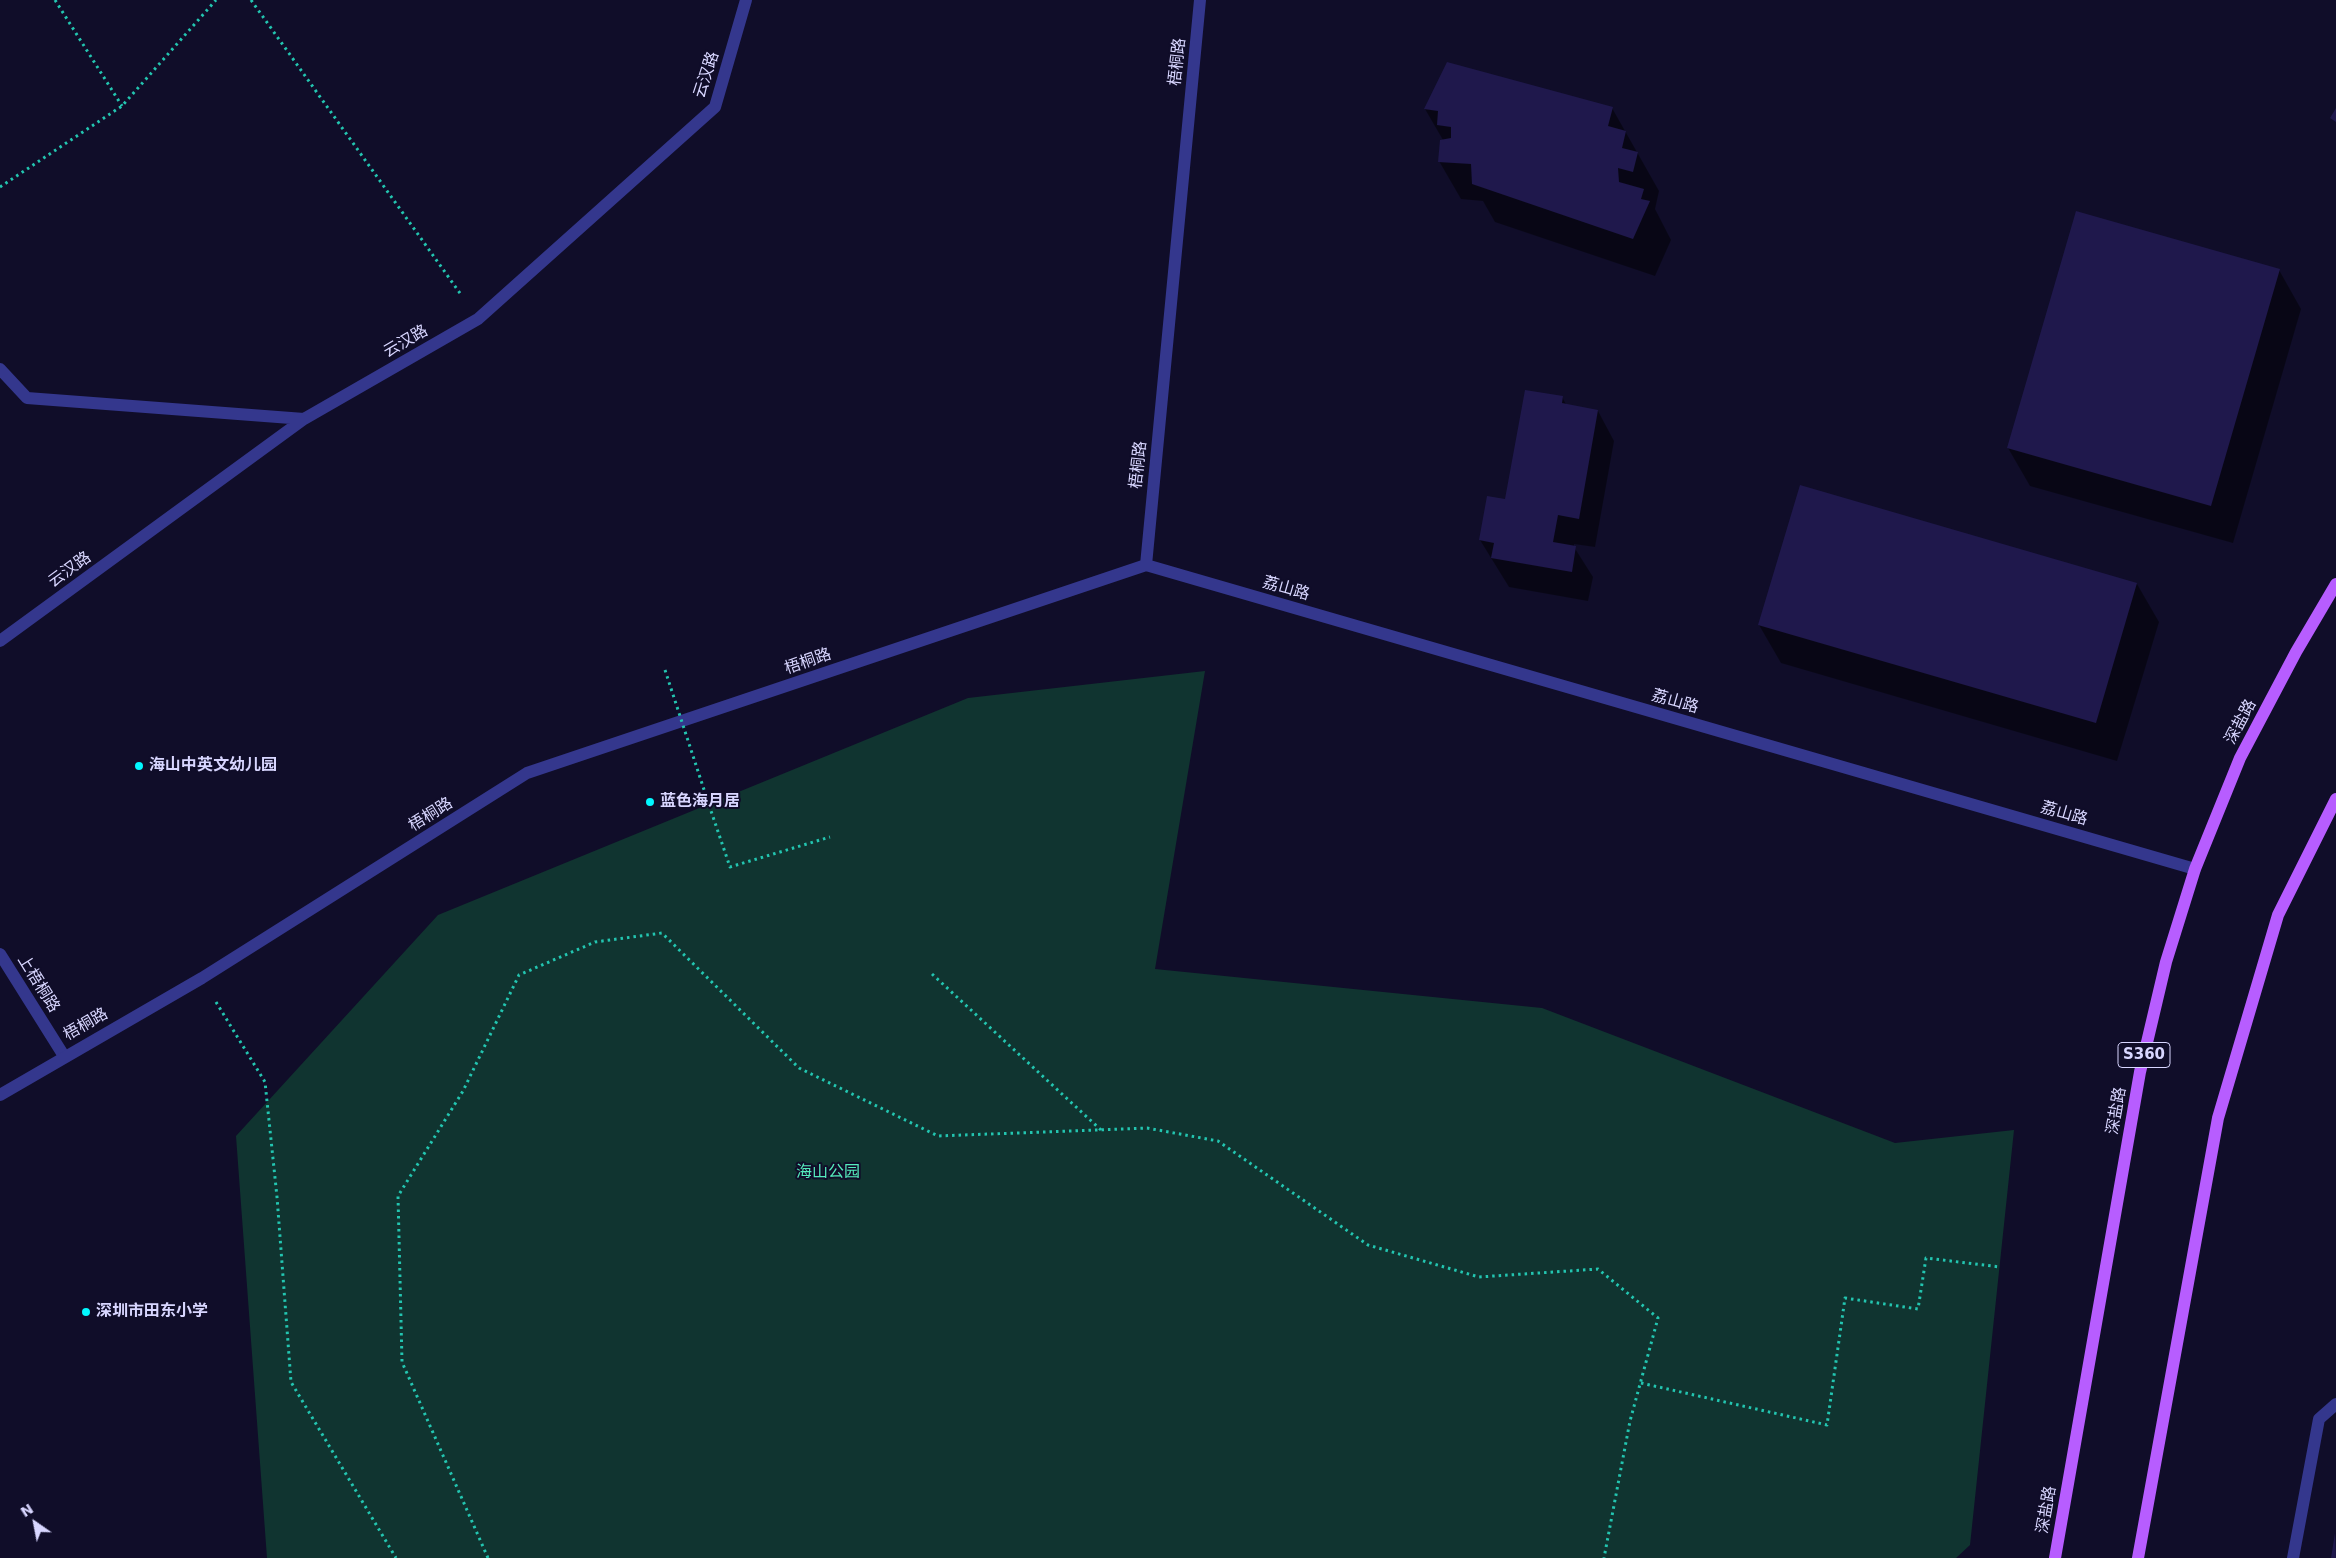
<!DOCTYPE html>
<meta charset="utf-8">
<style>
body{margin:0}
#map{position:relative;width:2336px;height:1558px;overflow:hidden;background:#100d29;font-family:"DejaVu Sans",sans-serif}
canvas{display:block}
.north{position:absolute;left:10px;top:1498px;width:50px;height:50px;-webkit-text-stroke:4px #100d29;paint-order:stroke;rotate:327deg;font-size:14px;font-weight:700;line-height:20px;text-align:center;color:#d8d6ff}
.north::after{content:'';display:block;margin:auto;width:18px;height:22px;background:#d8d6ff;clip-path:polygon(50% 0,100% 100%,50% 72%,0 100%)}
</style>
<div id="map">
<canvas width="2336" height="1558"></canvas>
<div class="north">N</div>
</div>
<script>
const ctx = document.querySelector('canvas').getContext('2d');
ctx.lineJoin = 'round';
function paint(path, color) { ctx.fillStyle = color; ctx.fill(path, 'evenodd'); }
const shape = rows => new Path2D(rows.map(r => 'M' + r).join(''));
function stroke(path, color, width, dash) { ctx.strokeStyle = color; ctx.lineWidth = width; ctx.lineCap = dash ? 'butt' : 'round'; ctx.setLineDash(dash || []); ctx.stroke(path); }
function label(font, color, halo, rows, align = 'center') {
  ctx.font = font + ' "DejaVu Sans","Noto Sans SC",sans-serif'; ctx.lineWidth = 4; ctx.setLineDash([]); ctx.textBaseline = 'middle'; ctx.strokeStyle = halo; ctx.fillStyle = color; for (const [text, x, y, turn = 0] of rows) {
    ctx.save(); ctx.translate(x, y); ctx.rotate((+turn || 0) * Math.PI / 180); ctx.textAlign = isNaN(turn) ? turn : align; if (halo) ctx.strokeText(text, 0, 0); ctx.fillText(text, 0, 0); ctx.restore();
  }
}
const green = shape([
 [1205,671,1155,969,1542,1008,1895,1143,2014,1130,1970,1545,1956,1558,267,1558,236,1136,438,915,968,698]
]);
const shadow = shape([
 [1612,108,1659,191,1655,209,1671,240,1655,276,1495,222,1483,201,1461,199,1439,161,1443,140,1425,109],
 [2279,270,2301,309,2233,543,2030,486,2008,448],
 [1562,397,1567,406,1598,411,1614,441,1595,547,1574,544,1574,547,1593,577,1588,601,1509,587,1480,540,1506,500],
 [2137,584,2159,622,2117,761,1781,663,1759,625]
]);
const building = shape([
 [1447,62,1613,107,1608,126,1626,131,1622,148,1638,152,1633,172,1618,168,1619,182,1644,189,1641,199,1650,201,1633,239,1472,184,1471,164,1438,162,1440,140,1451,138,1451,127,1437,125,1438,111,1424,109],
 [2336,108,2336,122,2330,118],
 [2076,211,2280,269,2211,506,2007,448],
 [1525,390,1563,396,1562,403,1598,410,1579,519,1558,515,1553,542,1576,546,1572,572,1491,558,1494,543,1479,540,1487,496,1505,499],
 [1800,485,2137,583,2096,723,1758,625],
 [2335,1533,2336,1558,2331,1558]
]);
const path = shape([
 [55,0,122,106],
 [251,0,462,296],
 [0,187,122,106,216,0],
 [709,805,730,867,830,837],
 [932,974,1101,1130],
 [216,1002,265,1082,277,1197,291,1382,396,1558],
 [1641,1383,1827,1425,1845,1298,1918,1309,1926,1258,2000,1267],
 [488,1558,402,1362,398,1196,463,1091,519,975,595,942,662,933,799,1068,938,1136,1147,1128,1218,1141,1368,1245,1479,1277,1598,1269,1658,1318,1630,1421,1604,1558]
]);
const minor = shape([
 [0,369,27,398,304,419],
 [0,641,304,419,478,319,715,107,746,0],
 [0,954,64,1056],
 [2293,1558,2319,1419,2336,1404]
]);
const tertiary = shape([
 [1146,565,2195,869],
 [0,1095,202,978,527,773,1146,565,1200,0]
]);
const primary = shape([
 [2055,1558,2140,1072,2166,962,2195,869,2240,758,2296,652,2336,584],
 [2138,1558,2218,1118,2278,915,2336,799]
]);
const pathBridge = shape([
 [665,670,709,805]
]);
const markers = [
 [139,766,5,"#02f7ff"],
 [650,802,5,"#02f7ff"],
 [86,1312,5,"#02f7ff"]
];
const shields = [
 [2144,1055,52]
];
const shieldNames = [
 ["S360",2144,1055]
];
const streetNames = [
 ["梧桐路",1178,62,-84],
 ["云汉路",707,75,-72],
 ["云汉路",406,342,-30],
 ["梧桐路",1139,465,-84],
 ["云汉路",70,570,-36],
 ["荔山路",1286,589,16],
 ["梧桐路",808,662,-19],
 ["荔山路",1675,702,16],
 ["深盐路",2241,722,-62],
 ["荔山路",2064,814,16],
 ["梧桐路",431,815,-32],
 ["上梧桐路",38,984,58],
 ["梧桐路",86,1025,-30],
 ["深盐路",2117,1111,-80],
 ["深盐路",2047,1510,-80]
];
const poiNames = [
 ["海山中英文幼儿园",149,766],
 ["蓝色海月居",660,802],
 ["深圳市田东小学",96,1312]
];
const parkNames = [
 ["海山公园",828,1173]
];
paint(green, '#103430');
paint(shadow, '#0007');
paint(building, '#1f184c');
stroke(path, '#23c5b0', 3, [2.5, 4]);
stroke(minor, '#34378d', 12);
stroke(tertiary, '#34378d', 12);
stroke(primary, '#b75dff', 12);
stroke(pathBridge, '#23c5b0', 3, [2.5, 4]);
for (const [x, y, r, color] of markers) { const dot = new Path2D(); dot.arc(x, y, r, 0, 2 * Math.PI); ctx.fillStyle = color; ctx.fill(dot); stroke(dot, '#100d29', 2); }
for (const [x, y, w] of shields) { const box = new Path2D(); box.roundRect(x - w / 2, y - 12.5, w, 25, 4); ctx.fillStyle = '#100d29'; ctx.fill(box); stroke(box, '#d8d6ff', 1); }
label('bold 15px', '#d8d6ff', null, shieldNames);
label('16px', '#d8d6ff', '#100d29', streetNames);
label('bold 16px', '#d8d6ff', '#100d29', poiNames, 'left');
label('16px', '#55ebbc', '#100d29', parkNames);
</script>
